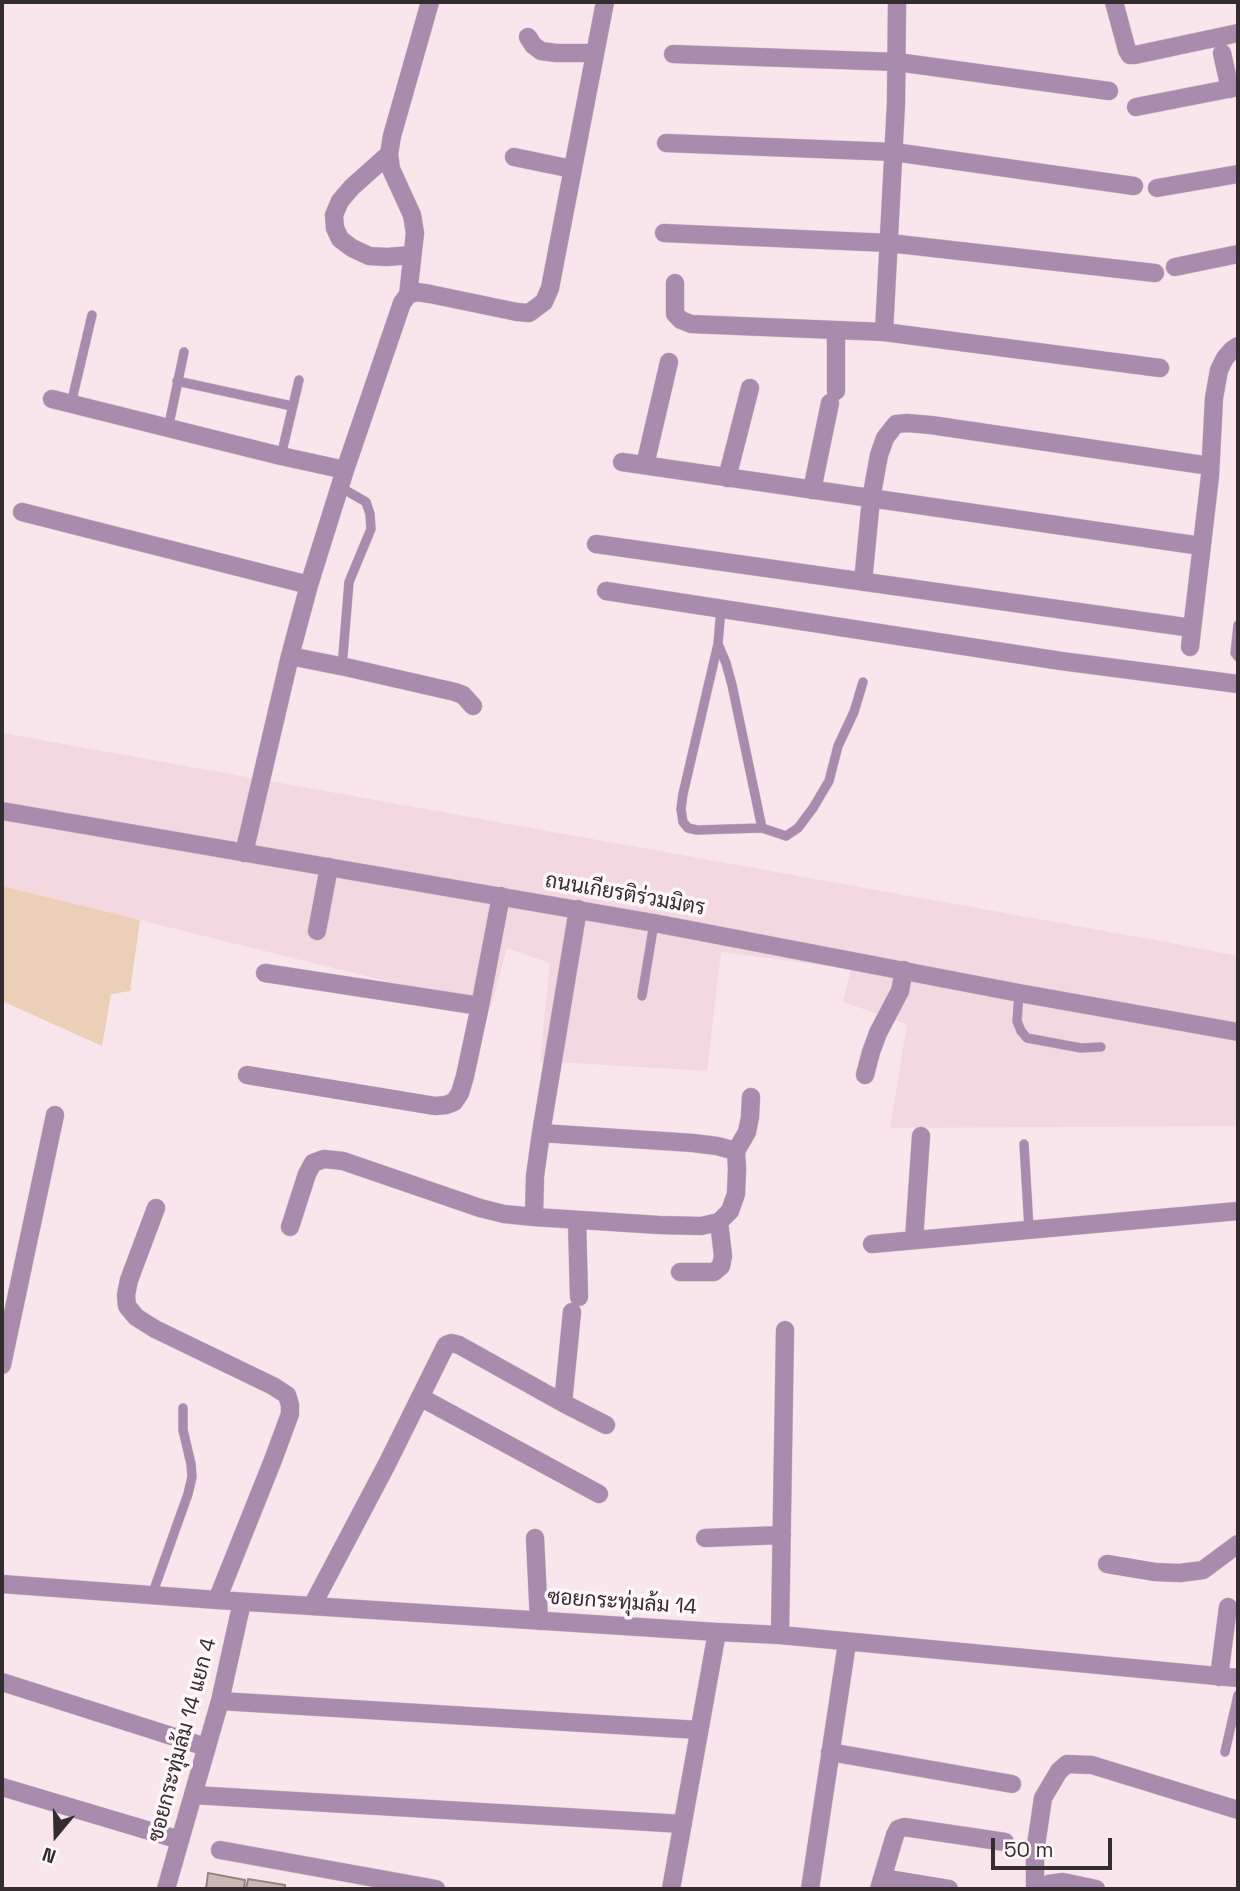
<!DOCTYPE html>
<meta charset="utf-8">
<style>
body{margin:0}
#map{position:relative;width:1240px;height:1891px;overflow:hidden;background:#f9e5ec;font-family:"Space Grotesk",sans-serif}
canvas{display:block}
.frame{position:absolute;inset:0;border:4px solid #342d2f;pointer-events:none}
.north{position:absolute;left:21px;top:1800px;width:70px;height:70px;-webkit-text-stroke:5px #fef6f9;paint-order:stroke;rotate:199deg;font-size:19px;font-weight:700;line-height:28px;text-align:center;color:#342d2f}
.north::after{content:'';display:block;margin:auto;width:24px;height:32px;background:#342d2f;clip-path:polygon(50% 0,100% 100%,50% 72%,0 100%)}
.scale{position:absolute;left:991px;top:1838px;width:121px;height:32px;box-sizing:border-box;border:4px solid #342d2f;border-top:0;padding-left:9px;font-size:21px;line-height:24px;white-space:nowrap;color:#342d2f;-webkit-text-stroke:5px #fef6f9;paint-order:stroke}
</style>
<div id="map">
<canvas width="1240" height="1891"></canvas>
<div class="frame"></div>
<div class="north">N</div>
<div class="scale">50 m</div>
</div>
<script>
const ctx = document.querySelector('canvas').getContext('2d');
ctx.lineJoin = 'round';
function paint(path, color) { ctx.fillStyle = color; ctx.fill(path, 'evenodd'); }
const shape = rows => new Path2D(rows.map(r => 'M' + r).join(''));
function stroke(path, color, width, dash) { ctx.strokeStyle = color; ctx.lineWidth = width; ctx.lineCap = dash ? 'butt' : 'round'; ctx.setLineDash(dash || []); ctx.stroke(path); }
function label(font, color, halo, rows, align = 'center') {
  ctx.font = font + ' "Space Grotesk",Sarabun,sans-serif'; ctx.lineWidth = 7; ctx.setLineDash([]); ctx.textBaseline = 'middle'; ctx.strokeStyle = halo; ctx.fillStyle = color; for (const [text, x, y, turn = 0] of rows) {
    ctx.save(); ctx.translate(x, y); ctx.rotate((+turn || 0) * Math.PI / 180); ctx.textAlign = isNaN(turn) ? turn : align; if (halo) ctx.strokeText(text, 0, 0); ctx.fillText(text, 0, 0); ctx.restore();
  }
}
const built = shape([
 [2,733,1166,942,1238,956,1238,1126,890,1128,907,1024,843,1002,851,969,721,952,707,1071,540,1061,550,963,507,948,491,1007,2,886]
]);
const green = shape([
 [2,886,140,920,130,991,111,994,102,1046,2,1001]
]);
const building = shape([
 [208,1873,245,1880,244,1889,206,1889,208,1873],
 [248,1879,285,1885,285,1889,246,1889,248,1879]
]);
const service = shape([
 [177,381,292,406],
 [71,404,92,315],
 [168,429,184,352],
 [281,456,299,380],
 [340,487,366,502,370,514,371,529,349,582,342,667],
 [721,608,718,644,726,663,732,685,762,828,786,836,798,828,813,808,829,781,838,746,854,712,863,682],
 [1238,625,1235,653,1238,657],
 [718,644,683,794,681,809,683,822,688,828,697,830,762,828],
 [1019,993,1017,1021,1021,1031,1027,1038,1081,1048,1101,1047],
 [642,996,654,923],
 [1024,1144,1029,1229],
 [152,1595,188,1494,192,1477,191,1464,183,1430,183,1408],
 [1225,1752,1238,1695]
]);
const minor = shape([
 [1114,2,1127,50,1130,55,1135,55,1238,33],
 [528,37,533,45,541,51,556,53,595,53],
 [1222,53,1230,89],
 [673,54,897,62,1109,91],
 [1136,107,1238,87],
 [666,143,894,152,1134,186],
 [389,154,352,187,340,201,334,215,335,228,340,239,352,248,369,256,387,257,412,255],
 [514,157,572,169],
 [1157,188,1238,174],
 [664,233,889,243,1155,273],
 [1175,267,1238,254],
 [675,283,675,314,681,320,691,324,884,332,896,103,897,2],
 [408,295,415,233,412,215,391,169,389,154,392,136,430,2],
 [884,332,1160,368],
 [836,391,836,330],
 [52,399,281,456,345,470],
 [622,462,1201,546],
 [645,465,669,362],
 [727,478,750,388],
 [812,490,830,403],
 [22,512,309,585,290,656,244,853],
 [596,544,1192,628],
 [863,582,871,499,879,455,885,438,896,424,907,423,931,425,1210,466],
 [309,585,345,470,402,303,408,295,417,292,430,294,517,312,529,313,544,302,550,288,605,2],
 [606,591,1061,661,1238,684],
 [1190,647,1210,476,1214,398,1219,370,1225,358,1232,350,1238,346],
 [290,656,350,668,455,692,463,695,473,706],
 [317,931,329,867],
 [265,973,480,1006],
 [247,1075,435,1106,446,1105,454,1102,460,1093,465,1076,480,1006,501,896],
 [865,1075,871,1052,878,1033,900,991,904,970],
 [736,1151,747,1132,750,1117,751,1097],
 [156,1208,129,1280,126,1295,127,1306,136,1317,155,1329,273,1386,287,1395,290,1405,290,1414,273,1460,217,1600],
 [534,1217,659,1225,701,1226,719,1222,730,1211,736,1194,737,1169,736,1151,717,1146,693,1143,541,1133],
 [577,1220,579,1297],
 [290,1227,307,1174,313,1163,324,1159,343,1161,480,1208,504,1214,534,1217,535,1176,541,1133,578,909],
 [914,1240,921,1136],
 [872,1244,1238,1211],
 [680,1272,714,1272,721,1266,723,1256,719,1222],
 [2,1365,55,1115],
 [420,1397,599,1494],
 [563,1403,572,1312],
 [535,1538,539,1621],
 [705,1538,782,1535],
 [1107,1564,1155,1572,1180,1573,1203,1570,1238,1544],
 [2,1584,217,1600,717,1632,780,1635,1238,1678],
 [312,1606,387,1464,446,1345,451,1343,459,1345,563,1403,606,1425],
 [780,1635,785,1330],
 [1219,1677,1228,1607],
 [2,1682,206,1747],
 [220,1701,699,1730],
 [830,1752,1012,1784],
 [2,1787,180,1840],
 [193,1795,683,1824],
 [220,1850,436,1889],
 [882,1878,949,1889],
 [166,1889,220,1701,242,1602],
 [671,1889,717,1632],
 [810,1889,847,1643],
 [879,1889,895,1835,898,1829,904,1827,1005,1842],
 [1035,1889,1035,1852,1043,1798,1059,1771,1067,1764,1092,1765,1238,1810],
 [1043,1889,1049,1884,1063,1882,1096,1889]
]);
const tertiary = shape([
 [2,811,654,923,1019,993,1238,1032]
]);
const streetNames = [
 ["ถนนเกียรติร่วมมิตร",625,895,10],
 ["ซอยกระทุ่มล้ม 14",622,1603,4],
 ["ซอยกระทุ่มล้ม 14 แยก 4",183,1740,-75]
];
paint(built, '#f4d8e1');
paint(green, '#ebcfb6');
paint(building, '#cbb7b4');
stroke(building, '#978582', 2);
stroke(service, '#d2c0c6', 10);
stroke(minor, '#d2c0c6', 19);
stroke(tertiary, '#d2c0c6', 19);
stroke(service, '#a98cad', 9);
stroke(minor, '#a98cad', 18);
stroke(tertiary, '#a98cad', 18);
label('21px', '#342d2f', '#fef6f9', streetNames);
</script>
